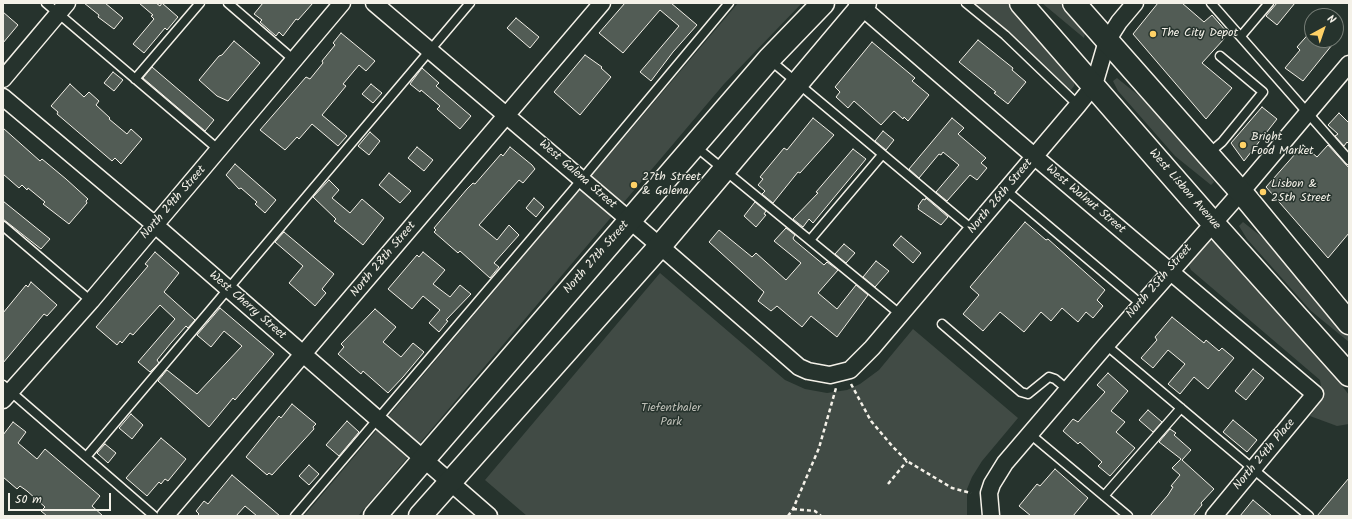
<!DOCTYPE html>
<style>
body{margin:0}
#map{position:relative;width:1352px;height:519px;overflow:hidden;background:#26332d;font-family:Kalam,sans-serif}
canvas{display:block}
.frame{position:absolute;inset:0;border:4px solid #f4f1e8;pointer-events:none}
.north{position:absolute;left:1304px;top:8px;width:40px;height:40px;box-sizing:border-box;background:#26332d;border:1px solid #787f78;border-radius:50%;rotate:40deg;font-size:11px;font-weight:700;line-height:16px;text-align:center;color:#f4f1e8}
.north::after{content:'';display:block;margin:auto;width:14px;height:18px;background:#ffd166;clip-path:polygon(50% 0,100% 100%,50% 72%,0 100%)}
.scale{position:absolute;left:8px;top:493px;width:103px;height:18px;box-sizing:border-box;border:2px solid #f4f1e8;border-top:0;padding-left:5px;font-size:12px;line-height:14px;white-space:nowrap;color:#f4f1e8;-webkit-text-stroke:3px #26332d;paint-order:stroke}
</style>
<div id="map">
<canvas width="1352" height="519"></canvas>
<div class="frame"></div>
<div class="north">N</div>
<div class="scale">50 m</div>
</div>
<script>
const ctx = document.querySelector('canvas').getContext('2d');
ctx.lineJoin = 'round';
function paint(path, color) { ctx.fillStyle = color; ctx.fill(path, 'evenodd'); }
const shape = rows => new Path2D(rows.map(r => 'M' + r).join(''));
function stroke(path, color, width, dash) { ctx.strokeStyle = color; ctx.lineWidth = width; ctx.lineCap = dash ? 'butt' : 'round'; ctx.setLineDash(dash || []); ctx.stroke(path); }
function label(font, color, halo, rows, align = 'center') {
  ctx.font = font + ' Kalam,sans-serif'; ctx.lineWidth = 3; ctx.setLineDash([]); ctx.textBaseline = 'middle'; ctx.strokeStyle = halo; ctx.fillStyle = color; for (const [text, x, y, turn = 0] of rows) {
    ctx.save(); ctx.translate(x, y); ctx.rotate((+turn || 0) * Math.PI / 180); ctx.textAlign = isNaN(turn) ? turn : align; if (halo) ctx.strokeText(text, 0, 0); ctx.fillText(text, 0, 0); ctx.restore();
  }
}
const green = shape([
 [738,3,802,3,724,84,358,516,304,516],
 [969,3,1011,3,1075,79,1074,86,1070,91,1007,34],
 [1042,3,1062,3,1085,33,1084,38],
 [1117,78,1153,107,1203,164,1214,182,1211,185,1175,156,1118,91,1113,81],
 [1243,222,1277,249,1349,332,1349,342,1311,311,1247,239,1239,226],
 [1210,241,1219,242,1334,375,1349,395,1349,424,1337,426,1310,416,1323,398,1320,380,1191,270,1189,266,1191,261,1206,243],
 [660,273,785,380,805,389,827,393,847,390,860,384,879,370,913,329,1018,418,982,461,972,477,967,489,967,516,527,516,485,480]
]);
const building = shape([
 [84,3,105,3,123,18,114,29,98,17,99,15,84,3],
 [139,3,156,3,160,6,162,3,178,17,167,30,165,28,144,53,133,44,154,19,151,16,153,15,139,3],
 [263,3,313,3,298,20,296,19,283,36,279,32,276,36,260,22,262,20,254,14,263,3],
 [625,3,671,3,697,25,673,52,651,81,640,72,679,26,660,10,623,53,599,33,625,3],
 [1158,3,1182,3,1204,22,1212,15,1226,31,1222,36,1224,39,1202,63,1232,88,1206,119,1133,34,1158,3],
 [1277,3,1295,3,1277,25,1266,16,1277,3],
 [3,12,18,25,3,43,3,12],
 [516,18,539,37,530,48,507,28,516,18],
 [1312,30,1312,40,1336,40,1303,81,1285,68,1300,50,1297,47,1312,30],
 [341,33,375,61,366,71,359,65,343,84,346,86,322,115,347,136,338,146,312,124,299,139,297,137,285,150,260,130,306,77,310,79,323,63,322,61,335,45,333,43,341,33],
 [978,40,1013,68,1012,70,1026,82,1008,104,994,93,996,92,959,62,978,40],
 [234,41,260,63,228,101,217,96,199,80,219,56,222,55,234,41],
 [872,42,915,78,912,81,929,95,908,121,904,117,903,119,894,111,881,125,854,101,848,108,836,97,840,92,835,87,872,42],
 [585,55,602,67,601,68,611,77,580,115,554,92,585,55],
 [152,67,214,120,205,131,143,78,152,67],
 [422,68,439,83,436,86,471,116,460,129,437,109,440,106,421,90,420,92,410,84,422,68],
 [113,72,123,80,114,91,104,83,113,72],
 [70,84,84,97,89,92,99,101,96,105,110,118,109,119,127,134,131,129,142,139,121,164,115,158,112,161,57,114,58,112,51,106,70,84],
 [371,84,382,93,373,103,362,94,371,84],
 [1262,107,1277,119,1244,161,1231,143,1262,107],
 [1339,113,1348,122,1349,120,1349,144,1347,142,1344,146,1335,136,1338,134,1328,125,1339,113],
 [813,118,834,135,800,173,798,172,773,203,762,194,765,191,758,185,763,179,760,177,784,148,787,150,813,118],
 [952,118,964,128,958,134,986,158,981,163,987,168,977,180,970,175,947,201,936,192,959,165,943,152,941,155,939,154,919,178,909,169,952,118],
 [3,128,40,161,42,159,66,179,88,199,86,201,87,203,69,224,43,204,45,202,28,188,27,190,22,185,19,188,3,174,3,128],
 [883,131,894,140,886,150,875,141,883,131],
 [370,132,380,141,369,155,358,146,370,132],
 [1303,145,1317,157,1328,145,1349,168,1349,233,1328,258,1266,187,1303,145],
 [417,147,433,160,424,171,408,158,417,147],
 [510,147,532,165,535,169,523,183,519,180,479,225,497,240,509,225,519,235,494,263,499,267,490,278,460,251,458,253,434,232,436,230,434,228,467,189,473,183,475,184,501,154,503,156,510,147],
 [853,149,866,159,813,223,809,219,803,227,793,219,818,193,816,192,853,149],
 [235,164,276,200,265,213,255,204,257,202,241,188,239,189,226,175,235,164],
 [389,173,411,191,400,203,379,185,389,173],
 [329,180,339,190,332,198,350,213,362,199,384,218,363,245,334,221,336,219,313,197,329,180],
 [534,198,544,207,536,217,526,208,534,198],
 [926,198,948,217,941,225,918,209,919,207,918,206,923,199,925,200,926,198],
 [3,201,50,239,41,249,3,219,3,201],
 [755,202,766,211,764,214,766,215,756,227,744,216,755,202],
 [1025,222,1046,240,1048,239,1105,290,1097,300,1103,306,1093,318,1086,312,1078,322,1062,308,1051,321,1041,312,1024,332,1000,312,983,331,963,314,979,295,970,287,1025,222],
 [786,228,795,235,793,238,794,240,824,265,827,262,838,270,818,293,837,309,856,285,868,295,837,337,811,316,802,327,777,306,771,311,758,301,764,292,709,242,719,230,752,257,756,253,786,280,801,263,774,241,786,228],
 [284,232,334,274,322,289,326,293,315,306,289,283,303,266,275,242,284,232],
 [901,236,921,253,913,263,893,245,901,236],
 [844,244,855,253,846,263,835,254,844,244],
 [155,252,179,273,164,292,195,320,188,328,186,326,171,343,157,360,159,363,150,372,138,362,175,319,160,305,133,335,130,333,122,343,120,341,117,345,96,327,148,266,145,264,155,252],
 [423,252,445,270,433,284,450,297,460,285,471,294,446,320,448,321,439,332,429,323,440,310,423,296,412,309,388,289,417,255,419,257,423,252],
 [876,261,889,271,875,287,863,277,876,261],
 [31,282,57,305,47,316,44,314,3,363,3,313,26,285,28,287,31,282],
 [220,308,274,354,235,400,233,398,209,427,158,381,167,370,197,394,242,346,224,331,211,347,197,335,220,308],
 [375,309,396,327,383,342,401,357,413,343,424,352,403,377,388,393,363,371,361,374,338,354,344,347,341,344,375,309],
 [1172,317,1204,343,1206,340,1219,351,1222,348,1234,358,1208,389,1194,377,1180,394,1168,384,1185,364,1168,350,1153,368,1141,358,1157,340,1155,337,1172,317],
 [1253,369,1264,378,1246,400,1235,391,1253,369],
 [1108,373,1128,391,1111,411,1125,422,1116,432,1135,448,1110,476,1098,466,1102,462,1080,442,1078,444,1063,431,1073,419,1078,422,1105,392,1097,385,1108,373],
 [292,404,316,424,313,427,314,429,272,475,269,473,267,475,246,457,279,416,281,418,292,404],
 [1148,410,1162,422,1153,432,1139,420,1148,410],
 [131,414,143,425,132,439,119,428,131,414],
 [1233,420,1257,440,1247,452,1223,432,1233,420],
 [347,421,359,432,339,456,326,445,347,421],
 [13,422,26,432,18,443,37,459,45,449,100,496,92,506,103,516,47,516,41,511,45,507,27,491,20,486,17,489,3,477,3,435,13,422],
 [1170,429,1176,433,1174,435,1191,450,1182,460,1214,489,1201,503,1202,505,1193,516,1150,516,1168,495,1173,487,1171,486,1180,475,1172,468,1181,459,1159,442,1170,429],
 [161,438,186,459,168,481,165,479,161,484,159,482,147,496,126,478,161,438],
 [105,444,116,453,108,463,97,453,105,444],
 [309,465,319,474,309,485,299,476,309,465],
 [1055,469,1088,498,1073,516,1031,516,1019,506,1037,484,1040,486,1055,469],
 [232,475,280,516,257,516,245,506,236,516,197,516,199,514,196,511,204,501,208,504,232,475],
 [1349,478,1349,516,1317,516,1349,478],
 [1253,500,1272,516,1240,516,1253,500]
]);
const path = shape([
 [851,384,871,421,893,447,907,461,952,488,971,493],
 [888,484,907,461],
 [793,509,815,511,821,516],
 [788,516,793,509,819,448,836,388]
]);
const service = shape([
 [46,3,219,150],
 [228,3,294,60],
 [966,3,1005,35,1078,105],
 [1211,3,1349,160],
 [1241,36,1269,3],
 [770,60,973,230],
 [135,79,200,3],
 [695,146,901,315],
 [1208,154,1222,142,1263,92,1220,56],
 [1007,191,1141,304],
 [3,226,91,301],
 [810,240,882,155],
 [942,324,1021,392,1028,394,1049,377,1055,379,1067,389],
 [1106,345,1309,516],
 [3,385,154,516],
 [1030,434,1128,516],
 [86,457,470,3],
 [1104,496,1181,408],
 [295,516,572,191,729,3]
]);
const minor = shape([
 [374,3,660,246,799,367,808,371,830,375,850,370,872,348,1078,105,1094,85,1107,41,1119,22,1135,3],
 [857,3,1035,157,1315,394,1214,516],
 [3,79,67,3],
 [3,97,155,225,489,516],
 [3,400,91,301,342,3],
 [165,516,602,3],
 [991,516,989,493,992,484,1005,463,1106,345,1241,192,1349,64]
]);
const secondary = shape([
 [1021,3,1213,223,1349,375],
 [1074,3,1241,192,1349,323],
 [375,516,769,59,823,3],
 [420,516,660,246,865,3]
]);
const markers = [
 [1153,34,4,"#ffd166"],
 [1243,145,4,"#ffd166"],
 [634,185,4,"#ffd166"],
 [1263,192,4,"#ffd166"]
];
const poiNames = [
 ["The City Depot",1161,34],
 ["Bright",1251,138],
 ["Food Market",1251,152],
 ["27th Street",642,178],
 ["& Galena",642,192],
 ["Lisbon &",1271,185],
 ["25th Street",1271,199]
];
const streetNames = [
 ["West Galena Street",577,175,41],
 ["West Lisbon Avenue",1184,190,49],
 ["North 26th Street",1001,197,-50],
 ["West Walnut Street",1085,200,40],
 ["North 29th Street",174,203,-49],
 ["North 27th Street",597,258,-49],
 ["North 28th Street",384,260,-50],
 ["North 25th Street",1160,282,-49],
 ["West Cherry Street",247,306,41],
 ["North 24th Place",1265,455,-50]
];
const parkNames = [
 ["Tiefenthaler",671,409],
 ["Park",671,423]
];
paint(green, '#414b45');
paint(building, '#525c55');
stroke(building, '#f4f1e8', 1);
stroke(service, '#f4f1e8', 11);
stroke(minor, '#f4f1e8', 19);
stroke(secondary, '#f4f1e8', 25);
stroke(path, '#f4f1e8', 2.5, [4, 3]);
stroke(service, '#26332d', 8);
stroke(minor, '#26332d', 16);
stroke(secondary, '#26332d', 22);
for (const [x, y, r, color] of markers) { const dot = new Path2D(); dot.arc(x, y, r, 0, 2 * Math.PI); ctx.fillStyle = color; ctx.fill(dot); stroke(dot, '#26332d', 1.5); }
label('12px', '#f4f1e8', '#26332d', poiNames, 'left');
label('12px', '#f4f1e8', '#26332d', streetNames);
label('12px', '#bebfb7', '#26332d', parkNames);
</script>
